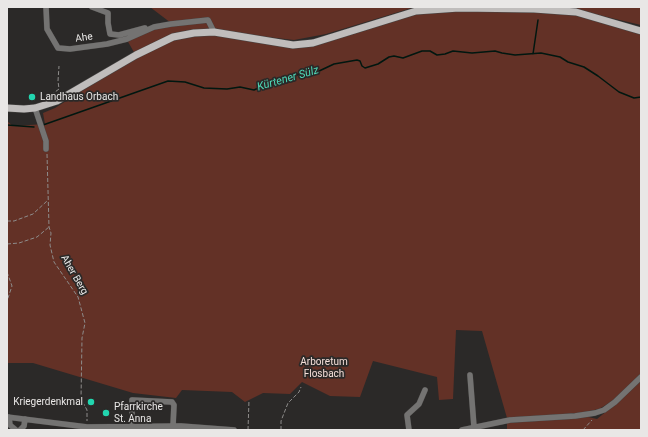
<!DOCTYPE html>
<meta charset="utf-8">
<style>
body{margin:0}
#map{position:relative;width:648px;height:437px;overflow:hidden;background:#2b2928;font-family:Roboto,sans-serif}
canvas{display:block}
.frame{position:absolute;inset:0;border:8px solid #e9e7e6;pointer-events:none}
</style>
<div id="map">
<canvas width="648" height="437"></canvas>
<div class="frame"></div>
</div>
<script>
const ctx = document.querySelector('canvas').getContext('2d');
ctx.lineJoin = 'round';
function paint(path, color) { ctx.fillStyle = color; ctx.fill(path, 'evenodd'); }
const shape = rows => new Path2D(rows.map(r => 'M' + r).join(''));
function stroke(path, color, width, dash) { ctx.strokeStyle = color; ctx.lineWidth = width; ctx.lineCap = dash ? 'butt' : 'round'; ctx.setLineDash(dash || []); ctx.stroke(path); }
function label(font, color, halo, rows, align = 'center') {
  ctx.font = font + ' Roboto,sans-serif'; ctx.lineWidth = 3.5; ctx.setLineDash([]); ctx.textBaseline = 'middle'; ctx.strokeStyle = halo; ctx.fillStyle = color; for (const [text, x, y, turn = 0] of rows) {
    ctx.save(); ctx.translate(x, y); ctx.rotate((+turn || 0) * Math.PI / 180); ctx.textAlign = isNaN(turn) ? turn : align; if (halo) ctx.strokeText(text, 0, 0); ctx.fillText(text, 0, 0); ctx.restore();
  }
}
const green = shape([
 [150,7,415,7,326,34,294,40,215,31,209,20,171,23],
 [535,7,641,7,641,25,577,10],
 [460,9,534,11,576,15,641,33,641,374,614,400,599,409,580,413,507,418,482,331,456,330,453,399,439,400,437,377,373,361,360,397,330,396,302,382,290,394,263,393,245,402,232,392,182,390,176,398,133,393,33,363,7,363,7,121,13,126,45,124,43,113,55,108,137,56,173,38,214,33,294,46,416,13],
 [207,21,213,31,195,32,135,54,127,40,154,28],
 [641,381,641,430,507,430,507,423,588,417,597,419,624,397]
]);
const stream = shape([
 [533,54,538,20],
 [7,125,34,127],
 [43,125,168,81,185,82,204,88,227,89,240,87,254,90,263,86,276,84,287,78,292,78,300,73,317,72,334,64,357,60,360,61,362,66,365,68,378,64,389,57,394,56,403,58,422,51,430,51,437,55,445,54,453,51,472,53,495,51,502,53,515,55,541,53,560,57,568,62,584,67,598,76,619,92,634,98,641,97]
]);
const path = shape([
 [51,95,59,89,58,81,59,66],
 [47,154,49,227,51,233,50,245,54,262,78,297,85,323,82,338,81,399,87,410,87,421],
 [7,221,14,221,33,214,47,201],
 [7,244,19,243,37,237,49,227],
 [7,272,12,286,7,301],
 [248,430,249,400],
 [281,430,281,421,288,403,299,392,301,387],
 [583,430,592,420]
]);
const minor = shape([
 [46,7,47,29,58,48,70,49,107,44,127,39,154,27,171,24,208,20,214,32],
 [92,7,108,13,108,23,110,34,119,35,145,28],
 [35,108,46,141,46,149],
 [470,375,474,427],
 [7,417,87,427,181,426,234,430],
 [9,417,10,425,16,430],
 [132,427,132,400,172,402,174,405,173,426],
 [20,430,24,426,25,419],
 [409,430,407,415,419,404,425,390],
 [462,430,510,420,575,416,595,413,604,410,615,402,641,377]
]);
const major = shape([
 [7,108,24,109,35,108,57,101,136,55,173,37,194,33,214,32,293,45,313,43,416,11,459,8,534,9,576,12,641,31]
]);
const markers = [
 [32,97,4,"#22d5af"],
 [91,402,4,"#22d5af"],
 [106,413,4,"#22d5af"]
];
const streetNames = [
 ["Ahe",84,38,-8],
 ["Aher Berg",74,275,60]
];
const poiNames = [
 ["Landhaus Orbach",40,97],
 ["Kriegerdenkmal",83,402,"right"],
 ["Pfarrkirche",114,407],
 ["St. Anna",114,419]
];
const parkNames = [
 ["Arboretum",324,362],
 ["Flosbach",324,374]
];
const waterNames = [
 ["Kürtener Sülz",288,79,-16]
];
paint(green, '#633126');
stroke(stream, '#001710', 1.5);
stroke(minor, '#464443', 6);
stroke(major, '#464443', 8);
stroke(path, '#8e8c8b', 1, [4, 2]);
stroke(minor, '#747372', 5.5);
stroke(major, '#c0bdbc', 7);
for (const [x, y, r, color] of markers) { const dot = new Path2D(); dot.arc(x, y, r, 0, 2 * Math.PI); ctx.fillStyle = color; ctx.fill(dot); stroke(dot, '#2b2928', 1.5); }
label('10px', '#e9e7e6', '#2b2928', streetNames);
label('10px', '#e9e7e6', '#2b2928', poiNames, 'left');
label('10px', '#f5dfd9', '#2b2928', parkNames);
label('italic 11px', '#4fdab8', '#2b2928', waterNames);
</script>
